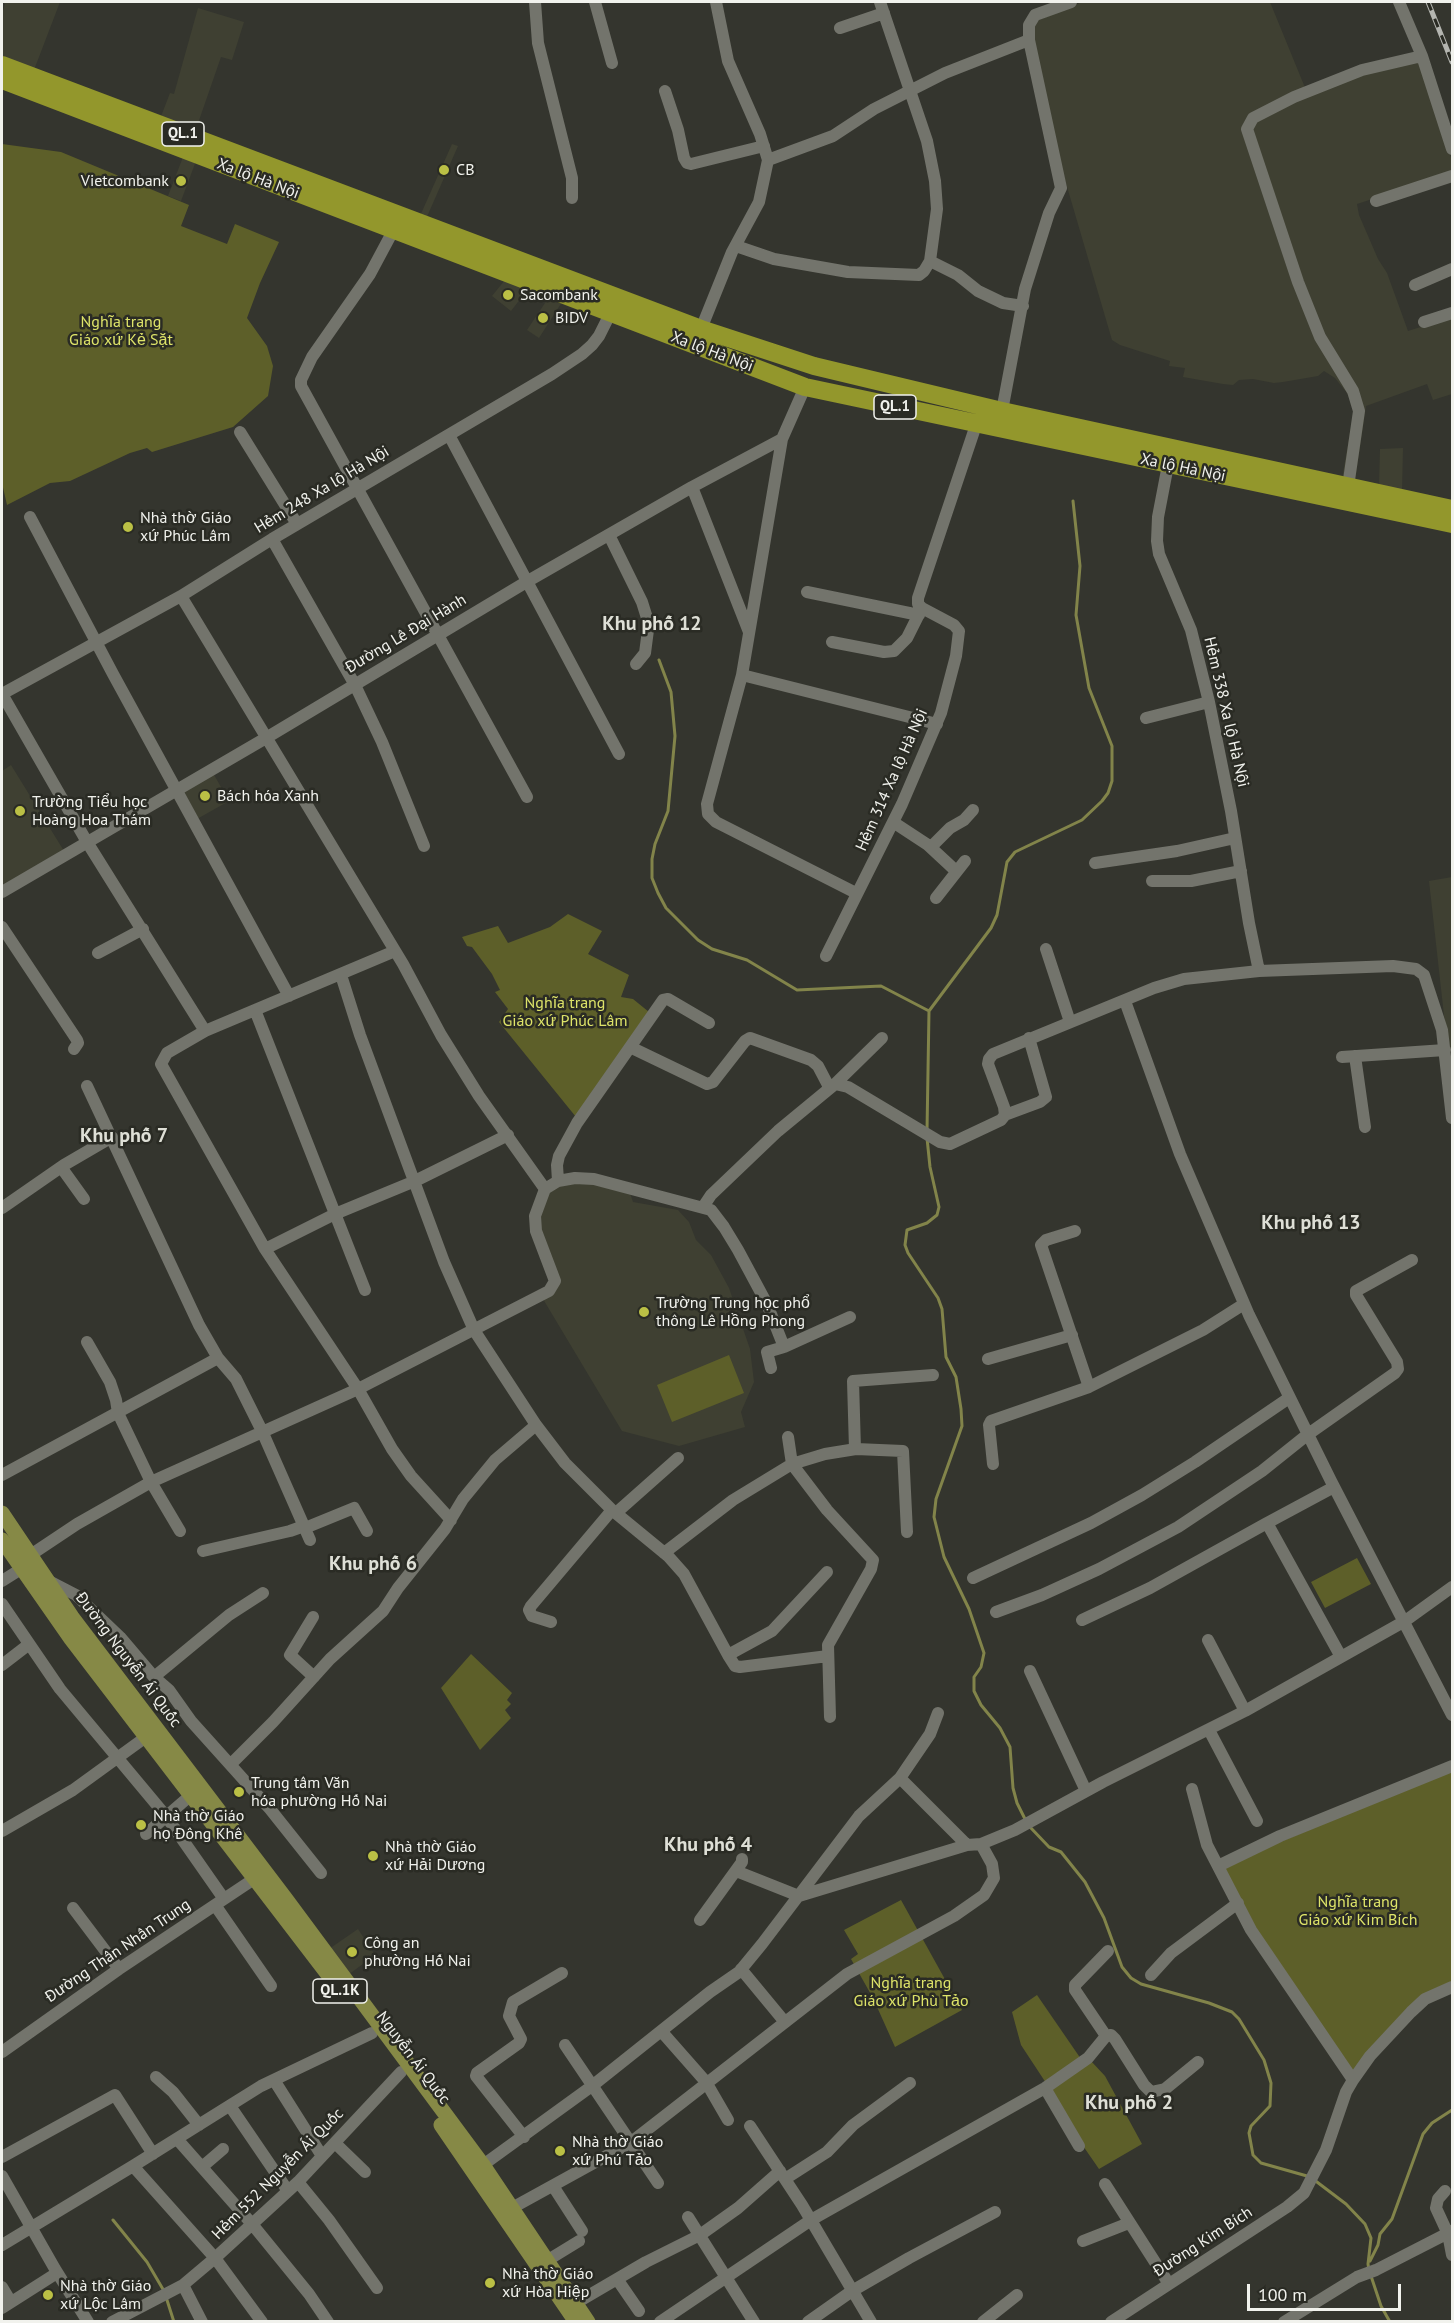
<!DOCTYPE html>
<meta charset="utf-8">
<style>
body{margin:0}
#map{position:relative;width:1454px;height:2323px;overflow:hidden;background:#34352e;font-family:"PT Sans",sans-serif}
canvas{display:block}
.frame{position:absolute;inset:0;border:3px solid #f1f2ed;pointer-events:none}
.scale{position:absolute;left:1247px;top:2284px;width:154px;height:27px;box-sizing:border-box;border:3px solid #f1f2ed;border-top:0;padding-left:8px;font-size:18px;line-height:21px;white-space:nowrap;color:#f1f2ed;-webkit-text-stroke:4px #2a2b24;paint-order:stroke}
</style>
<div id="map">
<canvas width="1454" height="2323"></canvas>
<div class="frame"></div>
<div class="scale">100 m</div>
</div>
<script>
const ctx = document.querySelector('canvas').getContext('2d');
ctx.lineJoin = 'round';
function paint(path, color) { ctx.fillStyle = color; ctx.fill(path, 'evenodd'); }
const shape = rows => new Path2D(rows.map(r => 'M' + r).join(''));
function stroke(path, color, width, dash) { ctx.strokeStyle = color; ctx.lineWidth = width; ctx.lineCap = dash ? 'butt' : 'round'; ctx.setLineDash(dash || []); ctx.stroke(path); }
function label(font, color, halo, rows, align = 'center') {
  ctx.font = font + ' "PT Sans",sans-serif'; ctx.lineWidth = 5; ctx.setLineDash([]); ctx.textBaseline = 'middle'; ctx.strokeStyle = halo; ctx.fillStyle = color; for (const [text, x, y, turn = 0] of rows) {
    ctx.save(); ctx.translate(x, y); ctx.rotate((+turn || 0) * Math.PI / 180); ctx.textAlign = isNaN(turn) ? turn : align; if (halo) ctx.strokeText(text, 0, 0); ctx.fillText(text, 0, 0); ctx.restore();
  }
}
const built = shape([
 [2,2,60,2,34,70,2,58,2,14,5,4],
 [1082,2,1270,2,1308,95,1363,74,1419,60,1452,161,1452,173,1357,204,1359,215,1378,259,1387,273,1408,331,1452,317,1452,394,1433,400,1427,384,1366,406,1355,482,1342,479,1354,409,1347,393,1335,378,1324,371,1318,376,1283,382,1274,383,1253,379,1239,380,1233,385,1223,384,1183,377,1185,368,1169,366,1170,361,1120,345,1112,340,1063,173,1032,39,1034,22],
 [198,8,244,22,232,60,221,57,195,132,160,119,170,93,174,94],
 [452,144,458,146,426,219,420,216],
 [183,157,196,161,181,201,168,196],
 [505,280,528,289,511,311,492,296],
 [549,297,562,302,539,338,527,330],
 [1403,448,1402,492,1379,487,1380,449],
 [11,765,64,851,2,887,2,771],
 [213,773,229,801,197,819,181,791],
 [1452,877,1452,1051,1448,1051,1429,881],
 [593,1182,630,1193,633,1202,678,1210,689,1222,696,1240,711,1255,729,1288,750,1349,754,1382,741,1412,745,1427,679,1446,622,1431,543,1299,553,1293,539,1217,547,1192,559,1185],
 [358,1929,375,1955,348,1975,329,1949]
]);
const green = shape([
 [2,144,61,152,189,205,181,226,227,244,235,224,279,242,260,283,247,318,267,346,273,366,268,396,233,427,152,452,147,448,130,453,70,481,50,483,7,505,2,483],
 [568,914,602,931,588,954,629,975,621,997,633,999,649,1012,576,1117,499,1022,508,1009,495,992,500,990,492,974,472,947,467,946,462,937,498,926,508,943,550,927],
 [729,1355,744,1393,672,1422,657,1385],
 [1357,1558,1371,1584,1325,1608,1311,1582],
 [471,1654,512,1693,507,1700,511,1704,505,1710,511,1718,480,1750,441,1688],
 [1452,1770,1452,1983,1426,1994,1353,2073,1254,1928,1222,1866],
 [901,1900,962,2010,895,2047,873,1998,851,1959,858,1954,844,1930],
 [1037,1995,1081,2059,1046,2083,1021,2045,1012,2012],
 [1091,2061,1105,2076,1142,2144,1099,2169,1081,2143,1050,2089]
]);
const stream = shape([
 [659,660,671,692,675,736,668,811,655,844,652,859,652,878,658,893,666,908,698,940,712,949,747,960,797,990,881,986,929,1011,927,1131],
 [929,1011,991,928,997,915,1007,862,1015,852,1082,820,1102,801,1108,793,1112,781,1112,746,1089,688,1076,615,1080,566,1073,501],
 [927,1138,930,1167,939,1207,937,1215,927,1223,907,1230,905,1245,908,1253,938,1298,942,1309,946,1357,956,1377,961,1409,962,1426,936,1499,934,1517,944,1557,969,1609,984,1653,981,1667,974,1677,974,1691,981,1705,1000,1728,1010,1747,1013,1788,1017,1803,1026,1821],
 [1030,1827,1049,1847,1061,1852,1085,1882,1104,1918,1122,1967,1131,1978,1141,1984,1209,2003,1232,2012,1239,2019,1264,2060,1271,2083,1270,2106,1251,2126,1249,2133,1253,2155,1261,2163,1307,2176],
 [1313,2179,1346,2204,1365,2224,1371,2238,1368,2264,1369,2270],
 [113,2220,147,2262,164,2291],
 [1370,2261,1378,2245,1380,2234,1392,2219,1423,2134,1432,2123,1452,2110],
 [1371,2276,1381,2306,1390,2322],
 [166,2297,174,2322]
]);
const minor = shape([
 [535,2,538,43,572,178,572,198],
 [595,2,612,63],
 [1399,2,1422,56,1452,149],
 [840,28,884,13],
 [665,91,678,130,684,158,687,163,691,164,764,146],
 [768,160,833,136,874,109,945,73,1029,40,1029,25,1035,15,1071,2],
 [1376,201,1452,176],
 [393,231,370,274,312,357,301,380,301,386,527,797],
 [736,246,774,259,848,272,919,275,924,271,930,261,937,209,935,181,927,141,880,2],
 [930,261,958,275,978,291,1003,303,1023,306],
 [1415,285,1452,269],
 [1424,322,1452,313],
 [701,329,732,252,759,202,768,160,760,134,728,61,716,2],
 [1002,411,1025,289,1049,213,1061,188,1029,40],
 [240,432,297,524],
 [449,435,619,754],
 [782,439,742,675,707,804,708,814,716,822,856,893],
 [1168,465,1158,517,1157,541,1159,554,1191,630,1209,702,1231,811,1249,923,1259,971],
 [692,487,749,632],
 [1348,487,1359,411,1353,391,1320,337,1298,282,1247,129,1253,118,1294,97,1362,70,1422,56],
 [30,517,113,674,289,996],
 [609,535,642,602,647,618,648,630,645,653,636,664],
 [272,539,355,685,382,742,424,846],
 [807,592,919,615],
 [181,596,403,964,441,1035,479,1096,545,1189],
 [832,642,884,652,894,651,907,638,922,608],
 [742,675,937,724],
 [2,694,181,596,272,539,552,374,582,354,592,345,599,336,610,314],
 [2,694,87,842,205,1031],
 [1146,718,1209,702],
 [893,822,928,845,956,871],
 [931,847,950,828,964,820,973,810],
 [1095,863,1177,851,1235,838],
 [1152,881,1191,881,1241,871],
 [2,892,266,738,528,581,692,487,782,439,805,387],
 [936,898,965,861],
 [2,927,77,1040,78,1043,74,1049],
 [1046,949,1070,1022],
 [395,951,205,1031,167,1053,161,1064,265,1249,358,1389,392,1449,411,1476,451,1520],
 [98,953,143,929],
 [826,956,902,804,941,713,956,656,959,631,954,625,922,608,918,604,918,598,976,425],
 [341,975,360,1035,444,1262,474,1330,536,1425,565,1463,612,1510,668,1556,684,1574,728,1655,772,1631,827,1572],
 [1125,1001,1180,1154,1249,1315,1331,1481,1452,1715],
 [255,1010,365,1290],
 [630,1047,707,1084,713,1082,745,1041,750,1038,811,1060,818,1066,829,1087],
 [1355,1056,1365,1127],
 [1342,1057,1445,1050],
 [835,1084,882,1038],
 [87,1086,199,1325,218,1358,236,1379,262,1431,310,1540],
 [1005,1115,1040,1102,1046,1097,1029,1038],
 [61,1167,84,1199],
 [558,1181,557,1165,559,1156,577,1123,663,1000,668,999,709,1023],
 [703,1207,711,1195,778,1131,835,1084,848,1087,940,1142,950,1144,1001,1120,1005,1115,1004,1107,988,1064,989,1059,993,1054,1154,988,1184,979,1259,971,1393,966,1416,969,1424,975,1442,1030,1452,1118],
 [2,1208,64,1165,112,1137],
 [1075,1231,1046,1240,1041,1245,1089,1387,1203,1330,1244,1304],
 [265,1249,335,1214,415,1181,508,1135],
 [87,1342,110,1382,116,1400,118,1413,151,1482,180,1531],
 [988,1359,1072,1335],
 [771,1368,767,1352,784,1347],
 [788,1437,792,1464,827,1510,873,1560,871,1569,828,1645,830,1717],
 [855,1449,853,1381,933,1375],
 [993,1464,989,1425,991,1421,1089,1387],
 [2,1475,218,1358],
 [1334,1487,1267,1523,1340,1655],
 [616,1513,678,1458],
 [305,1528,354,1508,367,1531],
 [203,1551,290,1531,304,1526],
 [664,1553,733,1500,792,1464,825,1454,856,1449,903,1451,907,1532],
 [29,1556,77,1524,151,1482,358,1389,549,1291,555,1281,536,1231,535,1216,545,1189,558,1181,575,1178,594,1179,711,1210,724,1227,738,1250,767,1304,784,1347,850,1317],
 [973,1578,1091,1523,1142,1495,1195,1462,1289,1398],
 [47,1580,76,1595,120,1637,154,1677,169,1690,191,1721,270,1809,321,1873],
 [2,1581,21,1569],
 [2,1604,60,1689,166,1816,224,1899],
 [996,1612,1042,1595,1099,1569,1178,1527,1262,1471,1307,1435,1395,1373,1398,1369,1397,1362,1356,1295,1356,1291,1412,1260],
 [313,1617,290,1655,314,1677],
 [1082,1620,1150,1588,1267,1523],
 [551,1622,532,1616,529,1610,531,1606,612,1510],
 [1208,1640,1245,1711],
 [728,1655,735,1666,740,1667,828,1656],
 [2,1665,28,1645],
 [1030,1671,1086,1791],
 [154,1677,229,1615,263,1593],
 [1209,1730,1257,1821],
 [231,1764,273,1722,330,1659,383,1611,398,1588,445,1529,463,1499,495,1460,536,1425],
 [900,1778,967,1845],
 [1192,1789,1207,1845,1251,1930,1353,2080],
 [2,1831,73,1790,146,1737],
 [146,1834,191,1795],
 [981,1844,1015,1830,1103,1782,1245,1711,1405,1621,1452,1587],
 [1218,1866,1280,1836,1452,1766],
 [215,1905,271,1986],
 [73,1908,119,1969],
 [700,1920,742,1862,742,1859],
 [741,1969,784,2021],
 [1151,1975,1171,1953,1238,1903],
 [662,2032,706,2082,728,2120],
 [1106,2036,1075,1990,1075,1985,1108,1951],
 [565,2045,658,2183],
 [2,2052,119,1969,254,1879],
 [156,2077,173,2092,199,2125],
 [274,2080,322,2156],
 [1045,2088,1079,2146],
 [230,2106,288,2191],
 [750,2126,802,2205,871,2322],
 [524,2137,476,2076,477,2073,519,2043,521,2039,509,2016,513,2002,562,1973],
 [177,2139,252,2224,309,2294,328,2322],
 [335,2143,365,2172],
 [2,2157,115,2095,153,2154],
 [483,2165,592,2086,710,1992,739,1972,762,1944,859,1816,900,1778,930,1734,938,1713],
 [133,2166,215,2258,262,2322],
 [202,2167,223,2149],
 [2,2176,55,2269,88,2322],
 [785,2179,827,2152,853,2125,910,2083],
 [298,2182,329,2220,377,2288],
 [1105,2184,1169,2284],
 [553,2186,582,2231],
 [1445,2191,1438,2199,1436,2208,1448,2234,1452,2255],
 [512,2208,630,2143,847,1974,954,1916,984,1895,994,1878,992,1864,981,1844,967,1845,799,1896,736,1871],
 [688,2217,754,2322],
 [1083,2241,1129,2223],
 [2,2245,133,2166,261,2086,372,2033],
 [548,2260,579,2241],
 [617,2279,639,2311],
 [183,2285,202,2322],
 [2,2287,11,2302],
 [576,2303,646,2262,700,2235,738,2208,780,2171],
 [2,2308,57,2273],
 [112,2322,183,2285,215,2258,298,2182,401,2072],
 [660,2322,811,2220,1045,2088,1088,2058,1106,2036,1111,2035,1115,2039,1144,2085,1151,2092,1165,2089,1198,2062],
 [808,2322,852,2291,909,2258,995,2212],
 [983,2322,1017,2295],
 [1111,2322,1287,2207,1304,2193,1326,2150,1346,2092,1353,2080,1370,2056,1411,2012,1425,1999,1452,1987],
 [1284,2322,1357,2277,1376,2270,1452,2231]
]);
const major = shape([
 [2,1513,72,1617,286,1899,483,2165,588,2322],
 [2,1540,71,1639,339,1989],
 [441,2125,576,2322]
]);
const highway = shape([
 [2,65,701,329,814,366,1002,411,1452,509],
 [2,80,805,387,1452,524]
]);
const rail = shape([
 [1428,2,1452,62]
]);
const markers = [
 [444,170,6,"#bbc045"],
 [181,181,6,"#bbc045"],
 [508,295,6,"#bbc045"],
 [543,318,6,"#bbc045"],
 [128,527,6,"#bbc045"],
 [205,796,6,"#bbc045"],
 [20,811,6,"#bbc045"],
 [644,1312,6,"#bbc045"],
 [239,1792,6,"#bbc045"],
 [141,1825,6,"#bbc045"],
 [373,1856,6,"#bbc045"],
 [352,1952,6,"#bbc045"],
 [560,2151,6,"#bbc045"],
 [490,2283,6,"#bbc045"],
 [48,2295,6,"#bbc045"]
];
const shields = [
 [183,134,42],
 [895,407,42],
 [340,1991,54]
];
const shieldNames = [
 ["QL.1",183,134],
 ["QL.1",895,407],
 ["QL.1K",340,1991]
];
const poiNames = [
 ["CB",456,170],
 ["Vietcombank",169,181,"right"],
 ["Sacombank",520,295],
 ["BIDV",555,318],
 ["Nhà thờ Giáo",140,518],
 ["xứ Phúc Lâm",140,536],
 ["Bách hóa Xanh",217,796],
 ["Trường Tiểu học",32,802],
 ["Hoàng Hoa Thám",32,820],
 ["Trường Trung học phổ",656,1303],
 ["thông Lê Hồng Phong",656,1321],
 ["Trung tâm Văn",251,1783],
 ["hóa phường Hố Nai",251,1801],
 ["Nhà thờ Giáo",153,1816],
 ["họ Đông Khê",153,1834],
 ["Nhà thờ Giáo",385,1847],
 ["xứ Hải Dương",385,1865],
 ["Công an",364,1943],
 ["phường Hố Nai",364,1961],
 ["Nhà thờ Giáo",572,2142],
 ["xứ Phú Tảo",572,2160],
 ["Nhà thờ Giáo",502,2274],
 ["xứ Hòa Hiệp",502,2292],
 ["Nhà thờ Giáo",60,2286],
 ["xứ Lộc Lâm",60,2304]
];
const streetNames = [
 ["Xa lộ Hà Nội",258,179,21],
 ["Xa lộ Hà Nội",712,352,21],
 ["Xa lộ Hà Nội",1183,468,12],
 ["Hẻm 248 Xa lộ Hà Nội",322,490,-31],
 ["Đường Lê Đại Hành",406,634,-31],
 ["Hẻm 338 Xa lộ Hà Nội",1226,712,77],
 ["Hẻm 314 Xa lộ Hà Nội",892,780,-66],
 ["Đường Nguyễn Ái Quốc",128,1660,53],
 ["Đường Thân Nhân Trung",118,1951,-34],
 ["Nguyễn Ái Quốc",413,2058,53],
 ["Hẻm 552 Nguyễn Ái Quốc",278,2174,-45],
 ["Đường Kim Bích",1203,2242,-33]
];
const parkNames = [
 ["Nghĩa trang",121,322],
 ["Giáo xứ Kẻ Sặt",121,340],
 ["Nghĩa trang",565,1003],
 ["Giáo xứ Phúc Lâm",565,1021],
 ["Nghĩa trang",1358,1902],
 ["Giáo xứ Kim Bích",1358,1920],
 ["Nghĩa trang",911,1983],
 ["Giáo xứ Phù Tảo",911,2001]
];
const quarterNames = [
 ["Khu phố 12",652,624],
 ["Khu phố 7",124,1136],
 ["Khu phố 13",1311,1223],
 ["Khu phố 6",373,1564],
 ["Khu phố 4",708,1845],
 ["Khu phố 2",1129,2103]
];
paint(built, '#3f4032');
paint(green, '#5d5f29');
stroke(stream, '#82844a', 3);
stroke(minor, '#73746c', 12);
stroke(major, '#868946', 15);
stroke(highway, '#93972c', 18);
stroke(rail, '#b4b5b0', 5);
stroke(rail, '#2a2b24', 3, [9]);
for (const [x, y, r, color] of markers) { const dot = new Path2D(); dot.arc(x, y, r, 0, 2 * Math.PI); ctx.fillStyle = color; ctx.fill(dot); stroke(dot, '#2a2b24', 2); }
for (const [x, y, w] of shields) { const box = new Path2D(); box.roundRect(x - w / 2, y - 12, w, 24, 4.5); ctx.fillStyle = '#2a2b24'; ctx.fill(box); stroke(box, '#f1f2ed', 1.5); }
label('bold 15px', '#f1f2ed', null, shieldNames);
label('16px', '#f1f2ed', '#2a2b24', poiNames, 'left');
label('16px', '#f1f2ed', '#2a2b24', streetNames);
label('16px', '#dee469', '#2a2b24', parkNames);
label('bold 20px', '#dedfd6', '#2a2b24', quarterNames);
</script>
